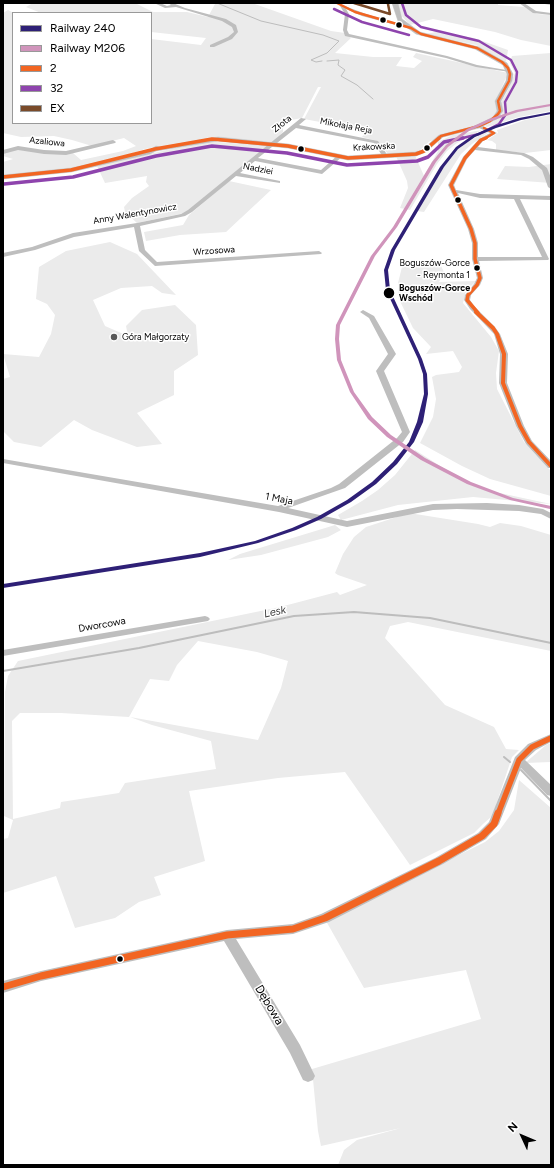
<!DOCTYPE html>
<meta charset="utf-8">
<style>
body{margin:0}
#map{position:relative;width:554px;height:1168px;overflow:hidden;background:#fff;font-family:Figtree,sans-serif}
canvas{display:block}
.frame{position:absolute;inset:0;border:4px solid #000;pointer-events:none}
.legend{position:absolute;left:12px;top:12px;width:140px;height:112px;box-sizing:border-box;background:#fff;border:1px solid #999;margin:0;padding:5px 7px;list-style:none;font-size:12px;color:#000}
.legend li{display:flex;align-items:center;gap:8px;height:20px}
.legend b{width:20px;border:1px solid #999}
.north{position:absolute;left:502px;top:1116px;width:40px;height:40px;-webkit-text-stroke:3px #fff;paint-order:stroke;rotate:314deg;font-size:11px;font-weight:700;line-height:16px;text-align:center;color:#000}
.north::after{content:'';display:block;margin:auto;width:14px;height:18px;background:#000;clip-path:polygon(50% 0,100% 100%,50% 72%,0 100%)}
</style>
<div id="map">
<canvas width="554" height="1168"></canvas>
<div class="frame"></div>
<ul class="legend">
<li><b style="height:5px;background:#2e2076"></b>Railway 240</li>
<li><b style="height:5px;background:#d094bb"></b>Railway M206</li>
<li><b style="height:5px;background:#f26522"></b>2</li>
<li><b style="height:5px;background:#8e44ad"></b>32</li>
<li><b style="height:5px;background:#7a4b2a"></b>EX</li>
</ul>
<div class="north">N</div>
</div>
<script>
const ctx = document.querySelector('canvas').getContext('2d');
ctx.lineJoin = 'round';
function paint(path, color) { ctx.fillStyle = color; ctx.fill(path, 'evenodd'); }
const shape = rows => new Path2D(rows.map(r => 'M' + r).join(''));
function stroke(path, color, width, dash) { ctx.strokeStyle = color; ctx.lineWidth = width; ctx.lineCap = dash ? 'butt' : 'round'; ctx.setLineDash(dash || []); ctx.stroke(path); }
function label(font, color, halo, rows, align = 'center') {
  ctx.font = font + ' Figtree,sans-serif'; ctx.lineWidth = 3; ctx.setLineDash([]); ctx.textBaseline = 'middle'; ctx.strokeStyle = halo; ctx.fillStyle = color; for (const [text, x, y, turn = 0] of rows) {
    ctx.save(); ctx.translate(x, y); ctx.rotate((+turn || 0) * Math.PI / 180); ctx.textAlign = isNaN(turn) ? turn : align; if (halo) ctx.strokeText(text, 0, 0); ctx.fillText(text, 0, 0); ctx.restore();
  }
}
const green = shape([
 [33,3,135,3,153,12,187,12,208,17,215,4,213,3,252,3,331,31,345,33,351,38,335,53,373,57,402,57,396,66,414,68,422,61,413,57,416,53,508,73,498,96,498,111,493,118,480,125,442,135,434,140,430,141,420,150,414,153,424,176,438,151,438,142,442,140,453,135,482,130,457,143,447,151,437,164,410,210,400,208,408,188,407,181,395,154,388,154,377,141,362,137,364,134,363,130,304,119,321,87,318,87,302,118,291,120,283,128,283,132,276,140,272,142,218,138,206,139,145,149,121,157,67,169,3,176,3,162,13,159,3,156,3,153,12,149,57,154,73,153,81,160,123,151,136,146,124,138,92,146,72,140,54,136,21,137,3,133,3,13,8,10,14,13,13,13,13,123,151,123,151,39,201,45,206,38,151,32,151,13,41,13,26,7],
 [396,3,498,3,498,5,524,7,537,14,551,15,551,46,521,40,495,32,433,19,410,25,399,13],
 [436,32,474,38,508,50,506,62,476,45,426,34],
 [551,53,551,111,519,117,487,127,485,126,496,120,502,114,502,100,507,92,515,73,510,63,512,56],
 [551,115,551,150,525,153,496,150,496,144,492,141,487,140,498,133,497,130,525,120],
 [487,131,489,132,472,144,461,154,424,212,417,211,444,167,455,151,464,144],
 [206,141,268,146,188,211,180,214,137,223,125,212,124,207,132,198,149,186,146,182,147,176,105,183,97,166],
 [551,164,551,183,497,179,505,166,529,167],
 [229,181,271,190,226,232,180,235,146,241,144,232,183,225,189,215],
 [110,242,137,254,176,295,162,293,152,286,121,288,93,300,105,326,128,336,126,326,142,310,175,305,196,325,198,355,174,371,174,395,137,413,162,444,137,447,92,430,74,420,41,447,14,442,3,431,3,379,10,377,3,354,39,357,51,334,55,315,47,304,36,299,39,267,66,251],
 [429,261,429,265,441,266,444,272,439,282,476,281,466,291,463,303,491,337,499,351,496,373,497,389,524,442,550,470,551,496,490,479,462,466,420,443,433,417,436,399,432,377,436,375,459,372,462,367,453,351,426,354,431,347,413,328,398,297,398,283,403,263],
 [415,450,456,476,474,485,495,492,551,504,473,497,398,505,341,520,338,515,362,501,378,490,395,475],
 [409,513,478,524,490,527,500,523,521,526,551,535,551,651,408,622,390,626,385,638,445,705,494,727,506,749,519,750,512,757,495,808,491,817,483,824,474,833,410,865,345,772,278,778,189,791,205,861,154,877,161,895,139,902,115,918,75,928,56,876,3,893,3,839,8,838,13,820,4,816,5,692,8,676,18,661,280,607,337,592,340,595,367,585,338,575,335,573,343,554,354,537,366,527],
 [198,641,257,652,288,661,281,688,258,740,130,717,152,725,211,741,216,769,125,783,119,793,61,802,60,808,13,819,12,721,20,713,61,713,129,717,150,679,169,681,177,665],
 [335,525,341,530,328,537,261,555,228,560,240,554],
 [551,743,551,762,525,763,546,745],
 [519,780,551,808,551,1165,338,1165,344,1150,357,1140,401,1128,321,1146,318,1131,312,1069,481,1019,466,970,364,988,326,921,485,842,499,831,514,810]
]);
const streamFar1 = shape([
 [217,3,261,21,323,35,339,41,327,53,311,60,316,62,322,61],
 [327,61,339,60,338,65,345,70,341,76,357,85,373,99]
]);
const stream = shape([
 [3,671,139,648,294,616,354,612,430,618,551,643],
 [504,757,510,762],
 [521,770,551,801]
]);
const minor = shape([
 [154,3,160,3,167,6,171,5,168,3,173,3,185,8,226,19,236,25,238,32,232,39,214,47,210,47,210,45,228,37,234,32,232,27,222,21,176,7,165,8,154,3],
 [519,3,524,3,536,11,551,13,551,15,533,13,519,3],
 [342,5,366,14,413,28,411,29,362,16,346,9,349,14,347,30,349,34,447,56,477,65,512,71,510,72,476,67,446,58,345,36,343,30,345,14,340,6,342,5],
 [301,118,306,119,299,125,378,141,388,156,383,157,374,143,296,128,258,158,321,170,338,155,343,156,322,174,255,161,240,173,280,181,280,183,236,176,192,212,185,216,140,226,145,250,157,262,319,251,322,253,321,254,155,266,139,251,134,227,74,237,35,250,3,257,3,253,32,247,73,233,137,223,181,214,188,210,301,118],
 [479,124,497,133,483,141,478,147,524,153,533,157,547,168,551,178,551,189,548,187,542,170,529,159,521,155,475,150,467,159,454,185,456,190,480,194,551,196,551,200,520,199,549,259,548,260,479,261,483,278,480,285,471,295,470,300,475,307,495,327,500,334,508,354,507,383,524,426,532,441,551,461,551,468,548,468,526,444,516,426,499,383,500,354,494,334,470,309,464,300,465,295,474,284,477,278,472,259,472,243,468,229,448,185,463,157,479,139,490,133,477,127,477,125,479,124],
 [458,193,480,198,514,199,542,257,478,257,478,243,474,229,458,193],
 [113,140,116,142,115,143,66,155,44,154,18,150,3,154,3,150,18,146,44,150,66,151,113,140],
 [363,310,374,316,396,354,384,371,410,432,403,442,345,488,288,508,347,521,433,504,487,503,519,505,543,509,551,513,551,519,541,514,519,511,457,509,433,510,347,527,279,512,3,463,3,459,278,506,331,488,339,484,397,438,402,432,376,371,388,354,369,318,360,312,363,310],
 [205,616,208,617,210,619,208,621,3,656,3,650,205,616],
 [551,734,551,742,536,750,525,760,551,785,551,796,547,795,521,768,499,824,486,839,443,864,329,922,293,934,236,939,300,1045,315,1076,313,1080,308,1082,303,1080,290,1053,224,941,41,981,3,993,3,981,41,971,227,930,293,924,321,914,435,858,478,833,489,822,515,757,528,744,551,734]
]);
const major = shape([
 [392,3,398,3,402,19,420,32,479,47,507,63,513,74,512,81,501,101,503,111,497,119,479,128,443,137,426,152,416,156,348,160,288,148,218,141,156,151,150,154,71,172,3,179,3,175,71,168,148,151,156,146,160,147,218,137,288,144,348,156,415,152,422,150,439,135,475,126,493,117,497,111,495,101,506,81,507,74,503,65,475,49,416,34,398,21,392,3]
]);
const rail = shape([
 [545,3,551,4]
]);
const bus1Far4 = shape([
 [337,3,355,12,411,28,421,34,477,48,502,62,508,68,510,74,509,81,498,101,500,111,498,114,490,121,479,126,441,136,438,139],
 [484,139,494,133,484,128]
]);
const bus1Far3 = shape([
 [3,177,71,170,155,149,212,139,288,146,348,158,416,154,424,151,439,138],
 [478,313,467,300,468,295,477,285,480,278,475,259,475,243,471,229,451,185,465,158,481,140,486,138]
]);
const bus1Far2 = shape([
 [476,312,493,328,497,334,504,354,503,383,520,426,529,442,551,466]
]);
const bus1Far1 = shape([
 [498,814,519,760,532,747,551,738]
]);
const bus1 = shape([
 [3,987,41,976,227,935,293,929,325,918,439,861,482,836,494,824,498,813]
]);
const bus2Far1 = shape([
 [402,3,406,15,421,27,479,41,511,60,517,72,516,82,505,102,506,114,499,124,479,134,459,139],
 [334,9,362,22,409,35]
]);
const bus2 = shape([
 [4,184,73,177,156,156,212,146,287,153,347,165,417,161,428,157,444,142,463,138]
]);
const bus3 = shape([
 [354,3,390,14,388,4]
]);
const rail1 = shape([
 [551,112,551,114,521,120,496,128,475,137,458,149,444,167,395,250,388,270,390,290,422,359,427,374,428,394,423,422,414,442,397,464,376,484,351,502,321,519,296,530,258,543,200,557,3,588,3,584,200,553,255,541,292,528,317,517,347,500,372,482,393,462,409,442,417,422,424,394,423,374,418,359,386,290,384,270,391,250,440,167,456,147,473,135,494,126,519,118,551,112]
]);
const rail2 = shape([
 [550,104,551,104,551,106,518,112,491,121,469,131,448,147,436,162,397,227,375,256,340,325,339,339,341,360,354,392,372,417,391,435,425,458,471,482,513,498,551,506,551,508,550,509,510,500,467,484,421,460,387,437,368,419,350,392,337,360,335,339,336,325,371,256,393,227,432,162,446,145,467,129,489,119,516,110,550,104]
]);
const markers = [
 [383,20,3.5,"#000"],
 [399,25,3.5,"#000"],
 [427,148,3.5,"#000"],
 [301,149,3.5,"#000"],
 [458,200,3.5,"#000"],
 [477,268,3.5,"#000"],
 [389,293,6,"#000"],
 [114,337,4,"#595959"],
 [120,959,3.5,"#000"]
];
const farStreetnames = [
 ["Złota",282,124,-39],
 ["Mikołaja Reja",346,126,11],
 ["Azaliowa",47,142,6],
 ["Krakowska",374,147,-3],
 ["Nadziei",258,169,11],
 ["Anny Walentynowicz",135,214,-10],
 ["Wrzosowa",214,251,-4]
];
const busNames = [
 ["Boguszów-Gorce",470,263],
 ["- Reymonta 1",470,275]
];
const farStopnames = [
 ["Boguszów-Gorce",399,288],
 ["Wschód",399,298]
];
const farPoinames = [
 ["Góra Małgorzaty",122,337]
];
const streetNames = [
 ["1 Maja",279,499,11],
 ["Dworcowa",102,625,-10]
];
const waterNames = [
 ["Lesk",275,612,-12]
];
const nearStreetnames = [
 ["Dębowa",269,1005,59]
];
paint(green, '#ebebeb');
stroke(streamFar1, '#bdbdbd', 1);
stroke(stream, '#bdbdbd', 2);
stroke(major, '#dbdbdb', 1);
paint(minor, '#bebebe');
paint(major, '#bebebe');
stroke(rail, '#bebebe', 2);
stroke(rail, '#fff', 1, [3]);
stroke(bus1Far4, '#f26522', 2.5);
stroke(bus1Far3, '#f26522', 3.5);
stroke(bus1Far2, '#f26522', 4);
stroke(bus1Far1, '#f26522', 5.5);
stroke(bus1, '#f26522', 7);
stroke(bus2Far1, '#8e44ad', 2.5);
stroke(bus2, '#8e44ad', 3.5);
stroke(bus3, '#7a4b2a', 2.5);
paint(rail1, '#2e2076');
paint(rail2, '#d094bb');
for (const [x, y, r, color] of markers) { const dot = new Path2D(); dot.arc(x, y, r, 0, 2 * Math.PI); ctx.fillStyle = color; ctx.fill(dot); stroke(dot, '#fff', 1.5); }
label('9px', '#000', '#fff', farStreetnames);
label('9px', '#000', '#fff', busNames, 'right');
label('bold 9px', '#000', '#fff', farStopnames, 'left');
label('9px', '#000', '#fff', farPoinames, 'left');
label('10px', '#000', '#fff', streetNames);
label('italic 11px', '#424242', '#fff', waterNames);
label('12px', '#000', '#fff', nearStreetnames);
</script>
